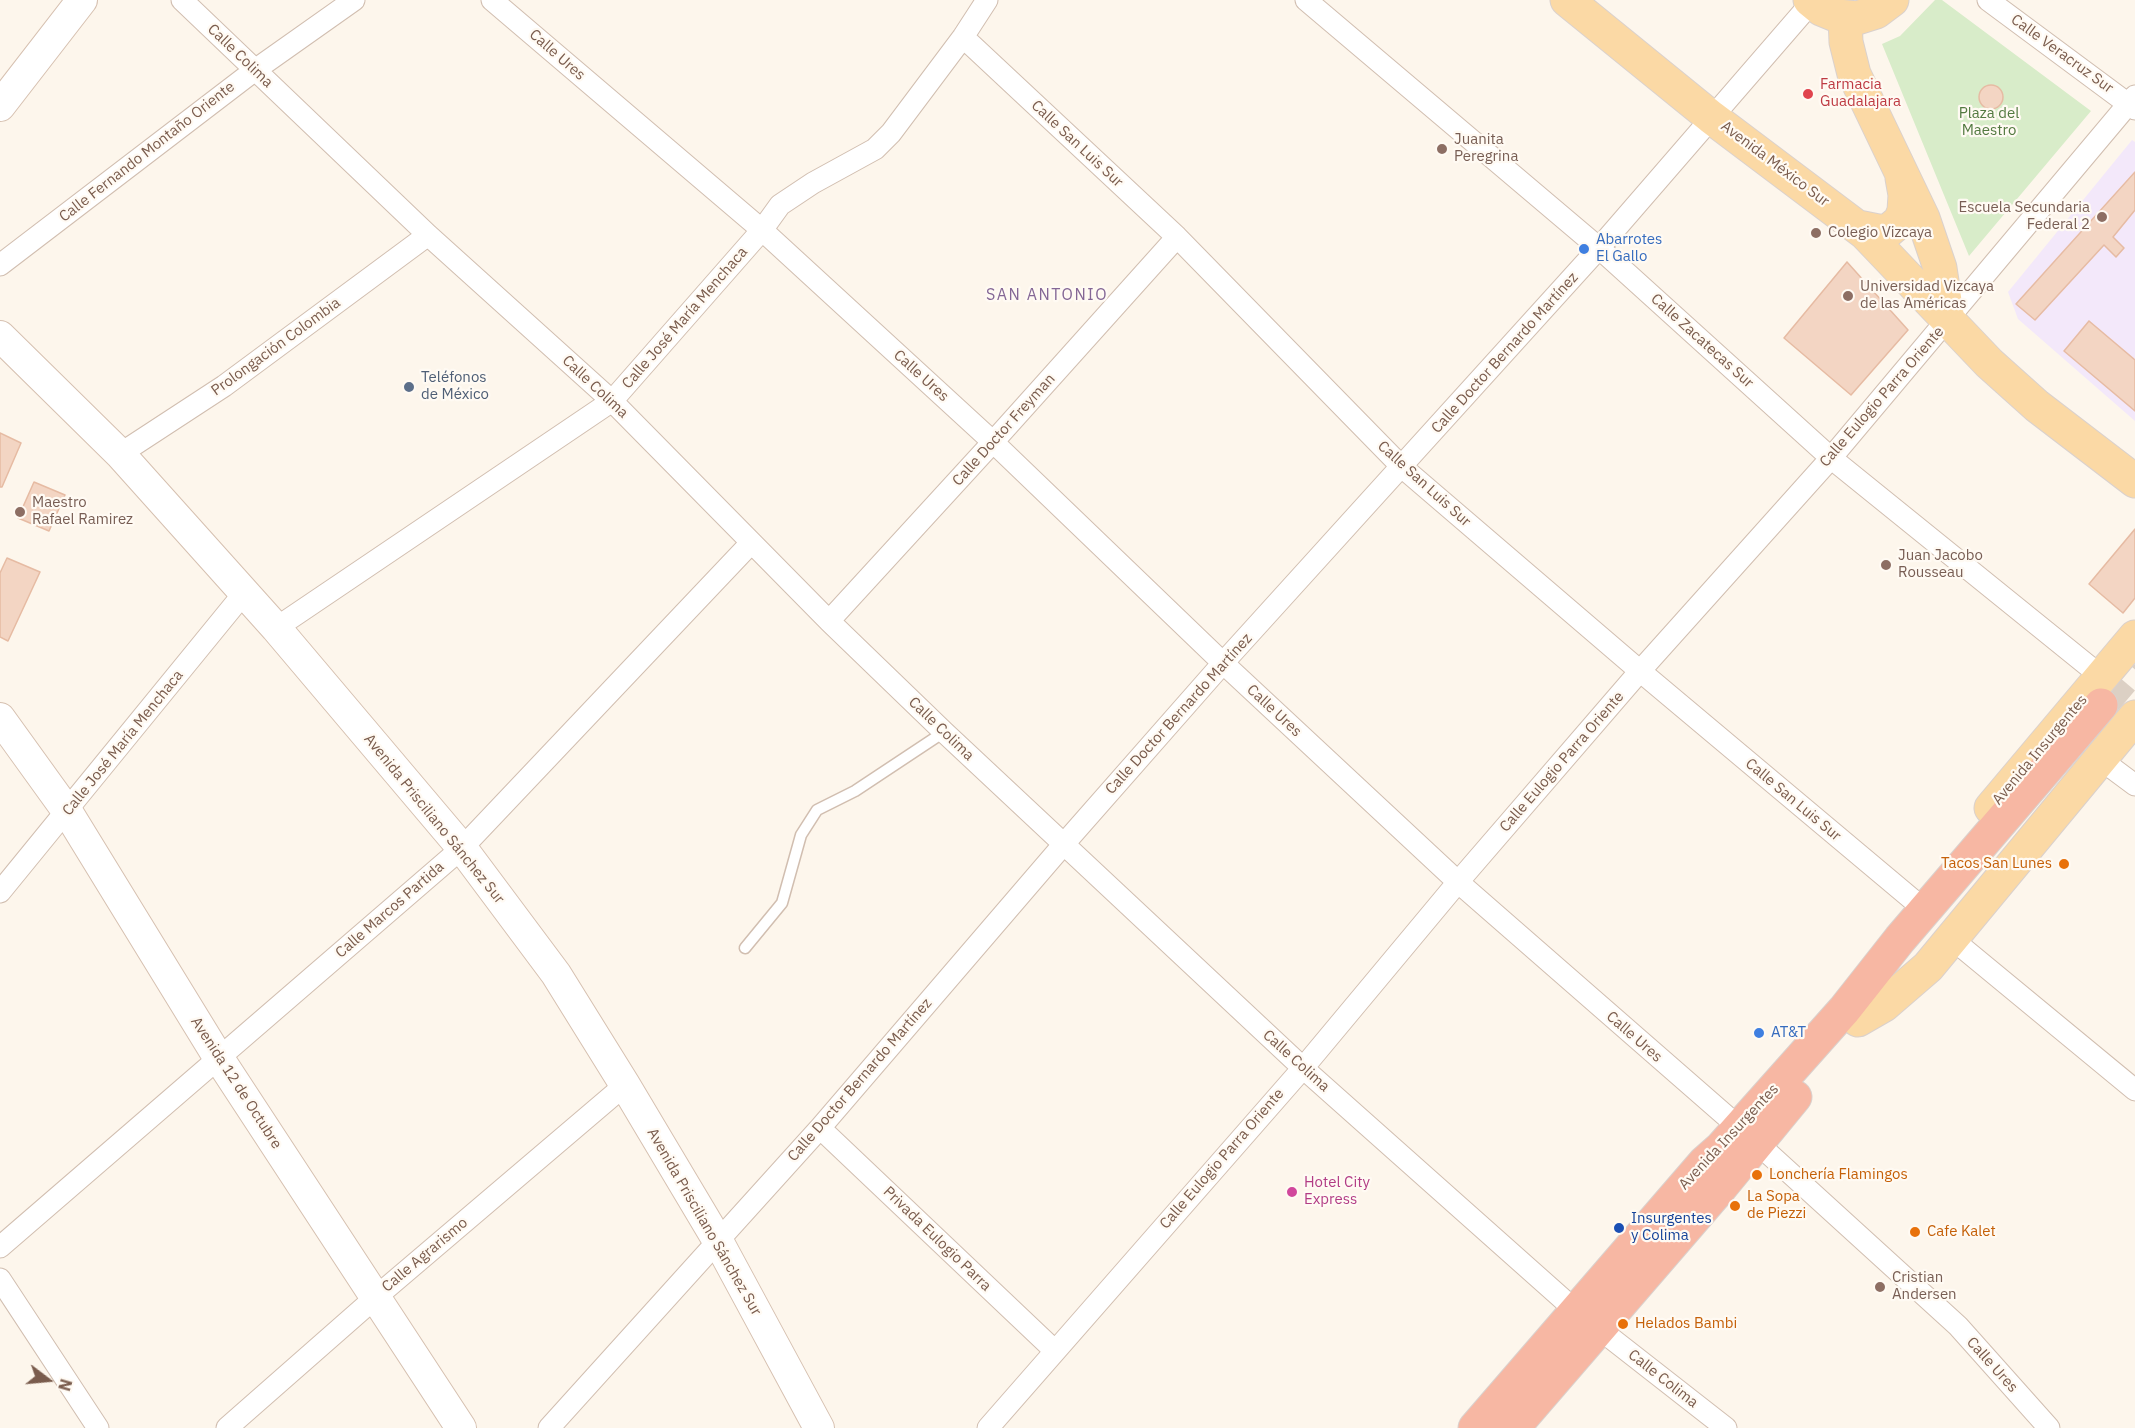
<!DOCTYPE html>
<meta charset="utf-8">
<style>
body{margin:0}
#map{position:relative;width:2135px;height:1428px;overflow:hidden;background:#fdf6ec;font-family:"IBM Plex Sans",sans-serif}
canvas{display:block}
.north{position:absolute;left:18px;top:1350px;width:60px;height:60px;-webkit-text-stroke:4px #fffaf3;paint-order:stroke;rotate:106deg;font-size:16px;font-weight:700;line-height:24px;text-align:center;color:#7a5c4d}
.north::after{content:'';display:block;margin:auto;width:21px;height:27px;background:#7a5c4d;clip-path:polygon(50% 0,100% 100%,50% 72%,0 100%)}
</style>
<div id="map">
<canvas width="2135" height="1428"></canvas>
<div class="north">N</div>
</div>
<script>
const ctx = document.querySelector('canvas').getContext('2d');
ctx.lineJoin = 'round';
function paint(path, color) { ctx.fillStyle = color; ctx.fill(path, 'evenodd'); }
const shape = rows => new Path2D(rows.map(r => 'M' + r).join(''));
function stroke(path, color, width, dash) { ctx.strokeStyle = color; ctx.lineWidth = width; ctx.lineCap = dash ? 'butt' : 'round'; ctx.setLineDash(dash || []); ctx.stroke(path); }
function label(font, color, halo, rows, align = 'center') {
  ctx.font = font + ' "IBM Plex Sans",sans-serif'; ctx.lineWidth = 4.5; ctx.setLineDash([]); ctx.textBaseline = 'middle'; ctx.strokeStyle = halo; ctx.fillStyle = color; for (const [text, x, y, turn = 0] of rows) {
    ctx.save(); ctx.translate(x, y); ctx.rotate((+turn || 0) * Math.PI / 180); ctx.textAlign = isNaN(turn) ? turn : align; if (halo) ctx.strokeText(text, 0, 0); ctx.fillText(text, 0, 0); ctx.restore();
  }
}
const education = shape([
 [2132,140,2135,142,2135,421,2018,319,2008,292]
]);
const green = shape([
 [1935,0,1942,0,2091,111,1969,256,1882,44,1900,36]
]);
const building = shape([
 '1979 97a12 12 0 1 1 24 0a12 12 0 1 1-24 0Z',
 [2135,172,2135,210,2113,237,2124,248,2116,257,2104,245,2035,320,2016,304,2135,172],
 [1847,262,1908,330,1851,395,1784,338,1847,262],
 [2089,321,2135,360,2135,411,2064,351,2089,321],
 [0,433,21,443,2,487,0,487,0,433],
 [34,482,65,495,49,531,18,518,34,482],
 [2135,529,2135,598,2123,613,2089,584,2135,529],
 [7,558,40,572,8,641,0,637,0,573,7,558]
]);
const highwayTunnel = shape([
 [2101,705,2135,665]
]);
const lane = shape([
 [745,948,782,903,801,835,817,810,855,791,944,732]
]);
const street = shape([
 [182,0,428,235,612,401,829,621,944,732,1303,1068,1575,1310,1726,1428],
 [492,0,762,230,993,442,1223,663,1458,882,1757,1143,1958,1326,2049,1428],
 [1306,0,1599,248,1831,458,2102,677],
 [1988,0,2135,109],
 [963,37,1177,237,1402,467,1640,671,1913,900],
 [0,265,255,70,354,0],
 [120,454,224,386,428,235],
 [829,621,993,442,1177,237],
 [276,628,612,401,762,230,780,205,813,183,875,149,891,133,963,37,987,0],
 [2100,759,2135,785],
 [0,892,244,593],
 [1952,939,2135,1090],
 [820,1128,1054,1350],
 [0,1247,462,848,751,543],
 [0,1279,98,1428],
 [227,1428,376,1297,625,1085],
 [549,1428,820,1128,1063,845,1223,663,1599,248,1812,2],
 [988,1428,1303,1068,1458,882,1640,671,1831,458,2135,96]
]);
const secondary = shape([
 [0,106,82,0],
 [0,336,120,454,276,628,462,848,556,974,625,1085,718,1241,819,1428],
 [0,718,67,811,218,1057,461,1428]
]);
const primary = shape([
 [1567,0,1711,117,1865,233,1989,363,2037,406,2135,481],
 [1810,0,1821,9,1838,16,1857,18,1876,12,1892,0],
 [1845,17,1846,42,1854,74,1923,218,1940,268,1948,321],
 [1858,227,1878,231,1888,231,1900,221,1904,211,1905,195,1902,178],
 [1991,808,2135,637],
 [1858,1020,1884,1005,1928,967,2135,717]
]);
const highway = shape([
 [1475,1428,1705,1162,1722,1147,1844,1010,1900,939,2101,705],
 [1513,1428,1721,1187,1795,1097]
]);
const markers = [
 [1808,94,6,"#e0444e"],
 [1442,149,6,"#8d6e63"],
 [2102,217,6,"#8d6e63"],
 [1816,233,6,"#8d6e63"],
 [1584,249,6,"#3f7fe0"],
 [1848,296,6,"#8d6e63"],
 [409,387,6,"#5c6f8a"],
 [20,512,6,"#8d6e63"],
 [1886,565,6,"#8d6e63"],
 [2064,864,6,"#e8710a"],
 [1759,1033,6,"#3f7fe0"],
 [1757,1175,6,"#e8710a"],
 [1292,1192,6,"#d1479c"],
 [1735,1206,6,"#e8710a"],
 [1619,1228,6,"#1a4fb4"],
 [1915,1232,6,"#e8710a"],
 [1880,1287,6,"#8d6e63"],
 [1623,1324,6,"#e8710a"]
];
const streetNames = [
 ["Calle Veracruz Sur",2062,54,36],
 ["Calle Ures",557,55,41],
 ["Calle Colima",240,56,44],
 ["Calle San Luis Sur",1077,144,43],
 ["Calle Fernando Montaño Oriente",147,152,-38],
 ["Avenida México Sur",1775,164,37],
 ["Calle José María Menchaca",685,318,-49],
 ["Calle Zacatecas Sur",1702,341,42],
 ["Prolongación Colombia",276,347,-36],
 ["Calle Doctor Bernardo Martínez",1505,353,-48],
 ["Calle Ures",921,376,42],
 ["Calle Colima",595,387,43],
 ["Calle Eulogio Parra Oriente",1882,397,-49],
 ["Calle Doctor Freyman",1004,430,-48],
 ["Calle San Luis Sur",1424,484,42],
 ["Calle Ures",1274,711,43],
 ["Calle Doctor Bernardo Martínez",1179,714,-48],
 ["Calle Colima",941,729,44],
 ["Calle José María Menchaca",123,743,-51],
 ["Avenida Insurgentes",2040,750,-50],
 ["Calle Eulogio Parra Oriente",1562,762,-49],
 ["Calle San Luis Sur",1793,800,40],
 ["Avenida Prisciliano Sánchez Sur",434,819,51],
 ["Calle Marcos Partida",390,910,-41],
 ["Calle Ures",1634,1037,41],
 ["Calle Colima",1296,1061,42],
 ["Calle Doctor Bernardo Martínez",860,1080,-49],
 ["Avenida 12 de Octubre",236,1083,57],
 ["Avenida Insurgentes",1729,1137,-47],
 ["Calle Eulogio Parra Oriente",1222,1159,-49],
 ["Avenida Prisciliano Sánchez Sur",704,1222,60],
 ["Privada Eulogio Parra",937,1239,44],
 ["Calle Agrarismo",425,1255,-40],
 ["Calle Ures",1992,1365,48],
 ["Calle Colima",1663,1379,38]
];
const healthNames = [
 ["Farmacia",1820,85],
 ["Guadalajara",1820,102]
];
const parkNames = [
 ["Plaza del",1989,114],
 ["Maestro",1989,131]
];
const educationNames = [
 ["Juanita",1454,140],
 ["Peregrina",1454,157],
 ["Escuela Secundaria",2090,208,"right"],
 ["Federal 2",2090,225,"right"],
 ["Colegio Vizcaya",1828,233],
 ["Universidad Vizcaya",1860,287],
 ["de las Américas",1860,304],
 ["Maestro",32,503],
 ["Rafael Ramirez",32,520],
 ["Juan Jacobo",1898,556],
 ["Rousseau",1898,573],
 ["Cristian",1892,1278],
 ["Andersen",1892,1295]
];
const shopNames = [
 ["Abarrotes",1596,240],
 ["El Gallo",1596,257],
 ["AT&T",1771,1033]
];
const serviceNames = [
 ["Teléfonos",421,378],
 ["de México",421,395]
];
const foodNames = [
 ["Tacos San Lunes",2052,864,"right"],
 ["Lonchería Flamingos",1769,1175],
 ["La Sopa",1747,1197],
 ["de Piezzi",1747,1214],
 ["Cafe Kalet",1927,1232],
 ["Helados Bambi",1635,1324]
];
const hotelNames = [
 ["Hotel City",1304,1183],
 ["Express",1304,1200]
];
const transitNames = [
 ["Insurgentes",1631,1219],
 ["y Colima",1631,1236]
];
const neighbourhoodNames = [
 ["SAN ANTONIO",1047,295]
];
paint(education, '#f3e8fa');
paint(green, '#d8ecc9');
paint(building, '#f3d5c3');
stroke(building, '#e6bba3', 1.5);
stroke(highwayTunnel, '#dcd0c4', 33, [33, 16]);
stroke(lane, '#d1beb0', 13);
stroke(street, '#d1beb0', 23);
stroke(secondary, '#d6c0b0', 32);
stroke(primary, '#dad1cd', 35);
stroke(highway, '#dad1cd', 35);
stroke(lane, '#fff', 10);
stroke(street, '#fff', 21);
stroke(secondary, '#fff', 30);
stroke(primary, '#fbd9a5', 33);
stroke(highway, '#f7b7a3', 33);
for (const [x, y, r, color] of markers) { const dot = new Path2D(); dot.arc(x, y, r, 0, 2 * Math.PI); ctx.fillStyle = color; ctx.fill(dot); stroke(dot, '#fffaf3', 2); }
label('15px', '#7a5c4d', '#fffaf3', streetNames);
label('15px', '#be3a42', '#fffaf3', healthNames, 'left');
label('15px', '#537a41', '#fffaf3', parkNames);
label('15px', '#785e54', '#fffaf3', educationNames, 'left');
label('15px', '#366cbe', '#fffaf3', shopNames, 'left');
label('15px', '#4e5e75', '#fffaf3', serviceNames, 'left');
label('15px', '#c56008', '#fffaf3', foodNames, 'left');
label('15px', '#b23c85', '#fffaf3', hotelNames, 'left');
label('15px', '#164399', '#fffaf3', transitNames, 'left');
ctx.letterSpacing = '1.5px';
label('16px', '#846695', '#fffaf3', neighbourhoodNames);
ctx.letterSpacing = '0px';
</script>
